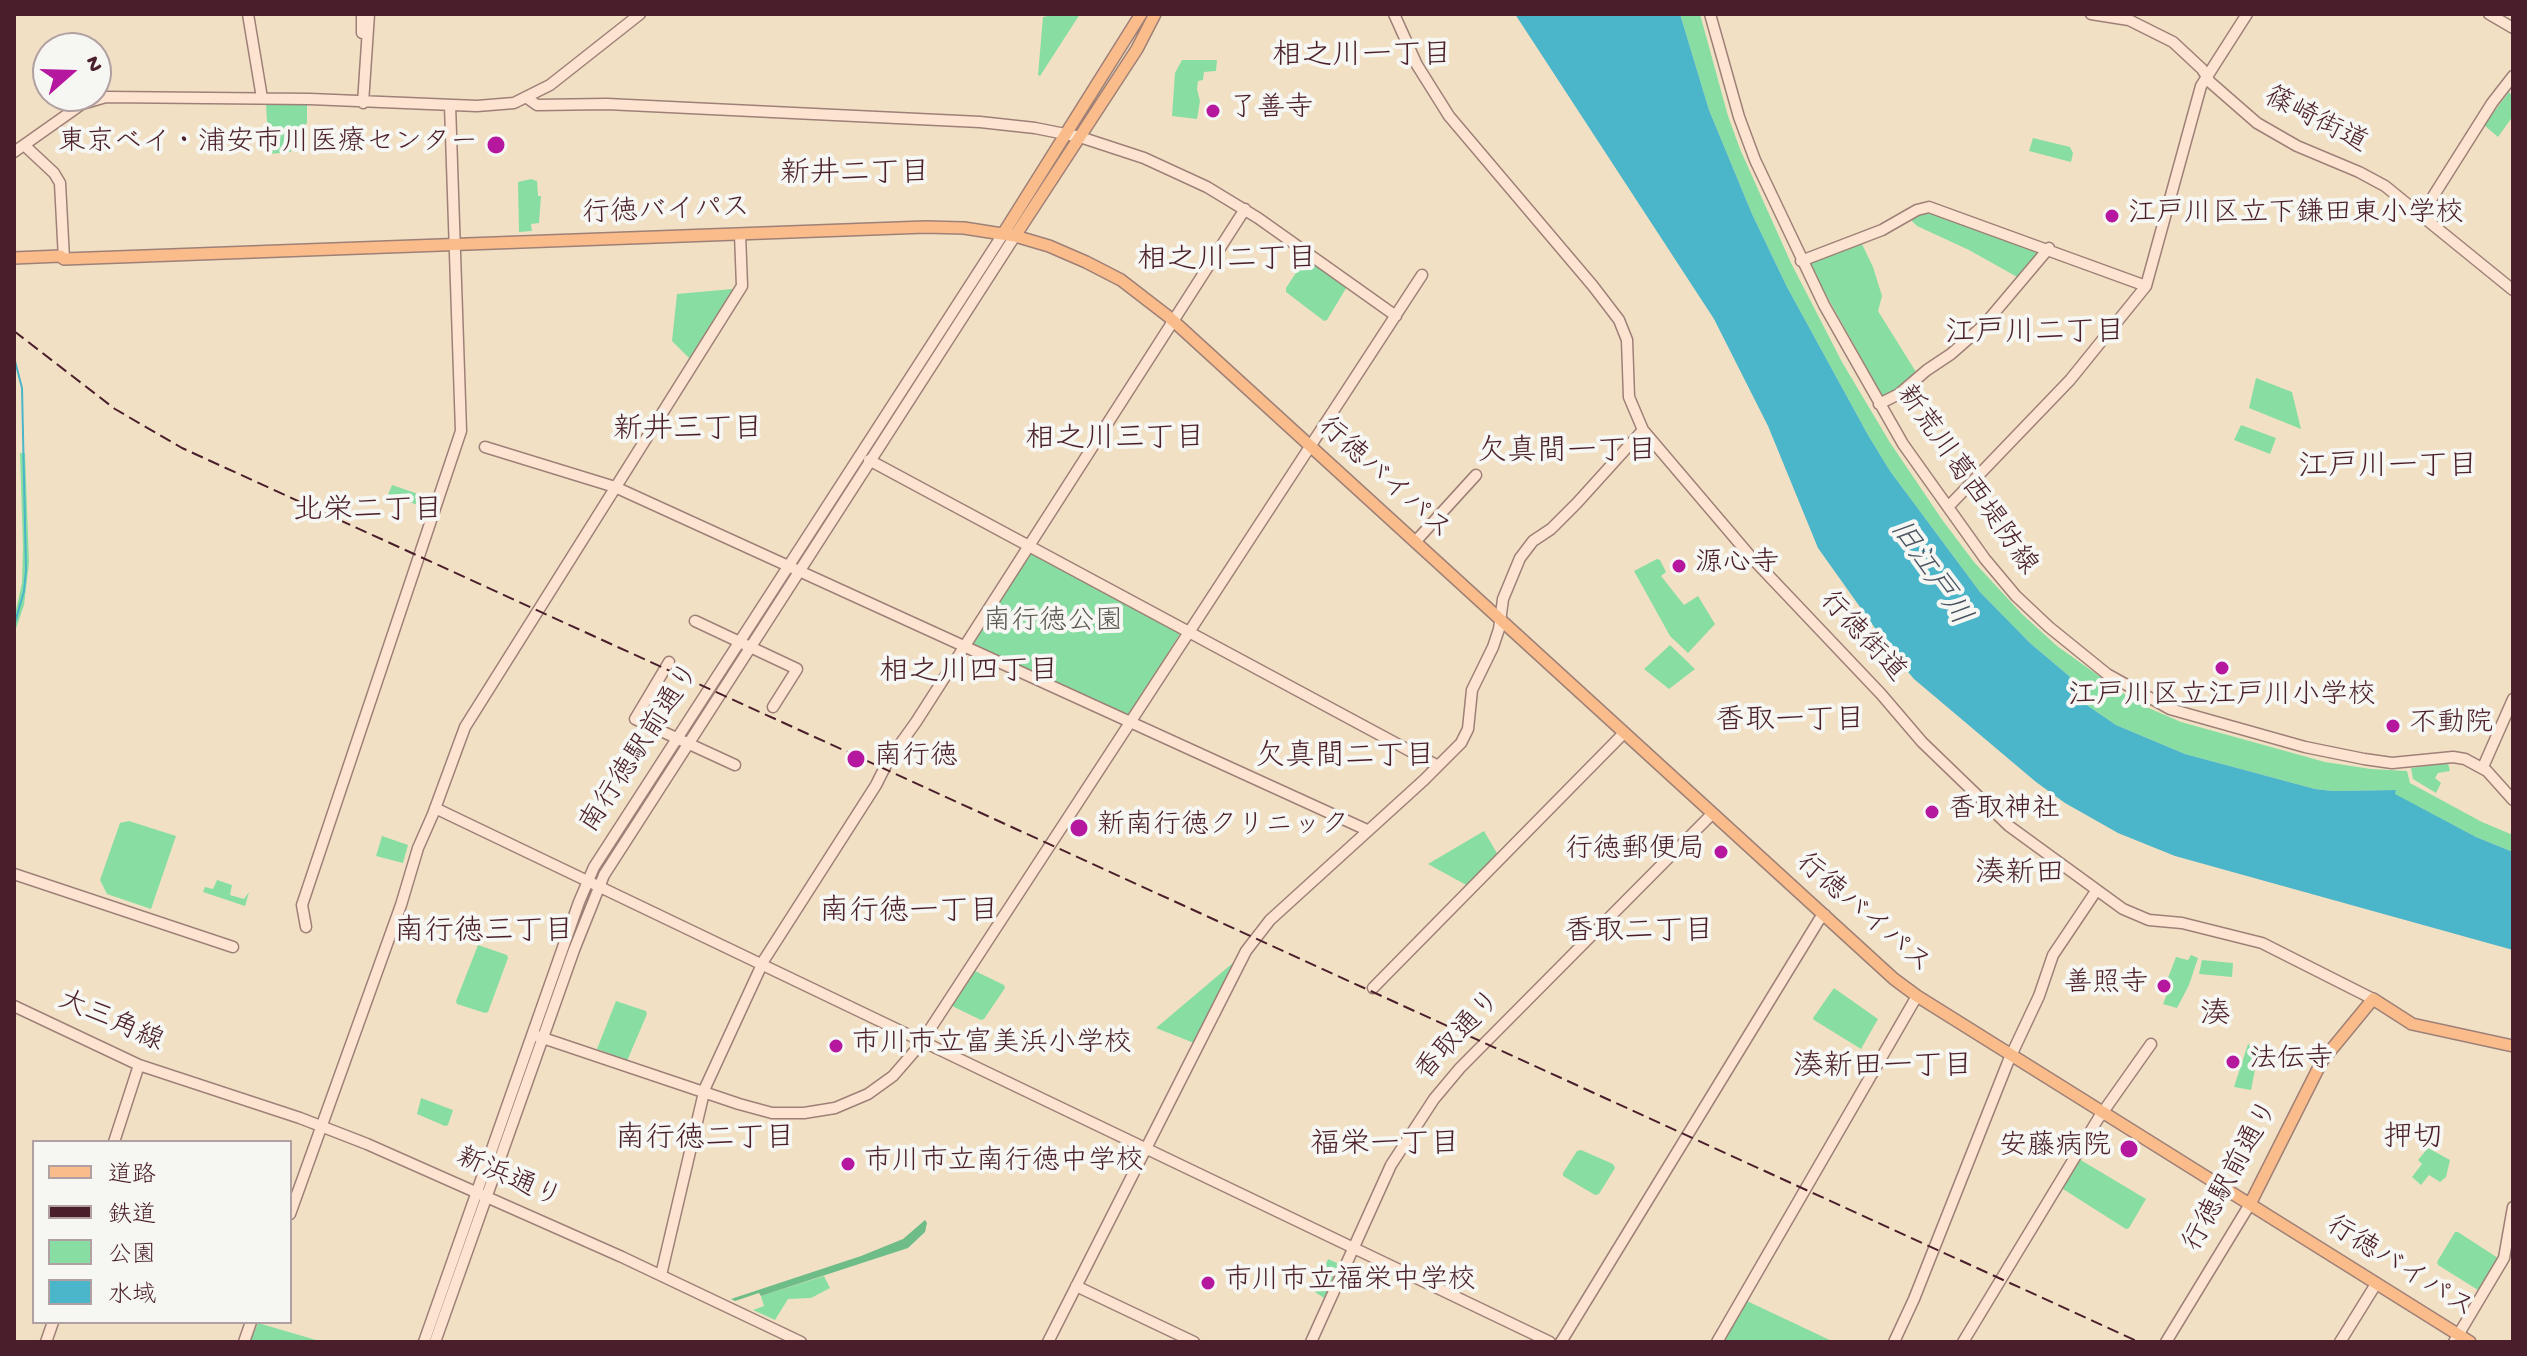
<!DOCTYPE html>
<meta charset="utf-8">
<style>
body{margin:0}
#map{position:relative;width:2527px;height:1356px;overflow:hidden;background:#f2e0c4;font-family:"Gochi Hand","Klee One",sans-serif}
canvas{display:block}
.frame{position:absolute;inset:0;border:16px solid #4a1f2b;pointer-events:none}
.legend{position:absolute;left:32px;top:1140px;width:260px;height:184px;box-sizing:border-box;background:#f6f6f2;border:2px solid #b1a0a2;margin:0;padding:10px 14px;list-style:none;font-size:24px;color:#4a1f2b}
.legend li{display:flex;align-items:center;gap:16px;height:40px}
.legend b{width:40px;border:2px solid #b1a0a2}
.north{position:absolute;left:32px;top:32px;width:80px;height:80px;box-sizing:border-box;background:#f6f6f2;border:2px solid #b1a0a2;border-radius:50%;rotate:70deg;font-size:22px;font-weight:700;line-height:32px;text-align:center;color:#4a1f2b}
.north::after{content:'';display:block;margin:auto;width:28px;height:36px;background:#b5179e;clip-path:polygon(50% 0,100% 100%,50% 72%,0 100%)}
</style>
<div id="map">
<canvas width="2527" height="1356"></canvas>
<div class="frame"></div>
<ul class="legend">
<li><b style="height:10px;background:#f9bc8a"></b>道路</li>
<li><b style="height:10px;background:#4a1f2b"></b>鉄道</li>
<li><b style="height:22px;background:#88dea2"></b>公園</li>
<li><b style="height:22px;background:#4bb5c9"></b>水域</li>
</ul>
<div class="north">N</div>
</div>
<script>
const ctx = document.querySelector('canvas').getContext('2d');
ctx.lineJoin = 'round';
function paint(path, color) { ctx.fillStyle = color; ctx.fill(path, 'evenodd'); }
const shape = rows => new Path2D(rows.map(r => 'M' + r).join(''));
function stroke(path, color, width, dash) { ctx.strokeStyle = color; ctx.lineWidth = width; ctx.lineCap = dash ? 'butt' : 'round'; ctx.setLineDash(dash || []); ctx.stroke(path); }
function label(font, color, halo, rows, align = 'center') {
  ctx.font = font + ' "Gochi Hand","Klee One",sans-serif'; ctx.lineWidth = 8; ctx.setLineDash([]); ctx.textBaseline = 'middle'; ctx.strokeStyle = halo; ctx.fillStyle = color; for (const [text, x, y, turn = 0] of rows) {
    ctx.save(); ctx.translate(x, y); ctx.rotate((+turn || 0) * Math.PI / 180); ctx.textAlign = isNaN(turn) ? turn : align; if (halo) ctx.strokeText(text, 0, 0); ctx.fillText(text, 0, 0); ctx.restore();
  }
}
const green = shape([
 [1058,14,1080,14,1040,76,1038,75,1043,17],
 [1680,14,1700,14,1728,116,1740,149,1791,263,1842,362,1889,441,1943,521,1974,562,2022,614,2057,646,2137,703,2181,722,2325,762,2371,769,2407,771,2410,783,2482,822,2513,835,2513,852,2476,837,2394,794,2396,790,2333,791,2315,789,2185,754,2116,725,2078,699,2069,676,2030,643,1980,592,1890,471,1868,435,1787,287,1752,214,1709,110],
 [1182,60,1217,60,1216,71,1204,72,1203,80,1198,81,1197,89,1200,101,1197,119,1172,116,1175,73],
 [2509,92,2513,96,2513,116,2498,137,2484,125],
 [269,101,307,103,307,123,303,127,297,128,296,144,291,145,291,152,269,154,266,104],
 [2033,138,2070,147,2073,153,2071,162,2029,151],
 [531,179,537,181,538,196,541,196,539,223,531,224,532,231,519,232,518,182],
 [1926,211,2037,248,2040,254,2019,278,1969,250,1917,226,1911,220,1911,218],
 [1862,244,1873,267,1882,296,1878,311,1916,372,1894,391,1883,397,1809,264],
 [1308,258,1348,285,1327,320,1324,321,1286,292,1286,288,1305,259],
 [732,289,733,292,689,358,672,341,677,294],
 [2256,378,2292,392,2301,429,2249,408],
 [2241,425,2276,438,2270,454,2234,440],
 [20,453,25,453,29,563,24,605,14,634,14,619,22,583,23,547],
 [392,485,433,499,430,509,388,495],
 [1031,552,1181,632,1130,715,972,646],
 [1657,559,1660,560,1666,572,1661,576,1684,605,1698,596,1715,624,1688,653,1670,636,1634,571],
 [1670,645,1695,669,1669,689,1644,669],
 [2448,763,2450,771,2438,773,2435,778,2441,783,2436,793,2413,779,2411,768],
 [129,821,176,836,151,909,107,894,100,880,120,823],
 [1484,831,1498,855,1468,886,1428,864],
 [382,836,408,845,403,863,376,856],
 [217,880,232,885,230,895,244,899,249,892,245,906,203,892,205,887,213,889],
 [478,945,507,955,508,958,488,1012,485,1013,457,1004,456,1001],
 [2191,955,2198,958,2189,985,2177,1008,2163,1004,2172,981,2168,978,2176,957,2188,960],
 [2202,960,2233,963,2232,977,2199,974],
 [1235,963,1194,1043,1156,1028,1234,962],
 [975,971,1004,985,1005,988,984,1019,981,1020,952,1006],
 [1834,988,1878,1019,1861,1049,1814,1020,1813,1018],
 [616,1001,646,1011,647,1014,627,1061,597,1049],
 [2248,1044,2259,1050,2251,1090,2234,1087],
 [421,1098,453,1110,448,1125,445,1126,417,1114],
 [2428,1148,2450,1160,2446,1177,2440,1182,2429,1175,2421,1185,2412,1177,2422,1164,2418,1160],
 [1581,1150,1613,1164,1615,1168,1599,1194,1595,1195,1563,1176,1563,1173,1577,1151],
 [2079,1159,2146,1199,2129,1228,2126,1229,2063,1189,2062,1186],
 [2455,1232,2458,1232,2498,1258,2481,1290,2478,1290,2438,1265,2437,1262],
 [1328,1259,1339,1264,1324,1298,1315,1292],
 [824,1276,830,1288,811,1298,788,1299,775,1320,753,1310,764,1306,761,1296],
 [1747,1301,1834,1342,1723,1342],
 [258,1323,323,1342,250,1342]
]);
const forest = shape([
 [925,1220,927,1223,925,1232,908,1248,761,1296,759,1293,735,1301,731,1299,861,1256,903,1239]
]);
const water = shape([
 [1515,14,1680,14,1709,110,1752,214,1787,287,1868,435,1890,471,1980,592,2030,643,2069,676,2078,699,2116,725,2185,754,2315,789,2333,791,2396,790,2395,794,2476,837,2513,852,2513,950,2175,856,2118,833,2065,803,2036,782,1914,679,1897,659,1818,548,1768,426,1714,319]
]);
const stream = shape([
 [14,626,24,591,26,570,22,388,15,361]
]);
const secondary = shape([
 [248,14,262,98],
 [1394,14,1417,65,1449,116,1593,286,1619,320,1627,340,1629,397,1643,430,1751,557,1881,694,1922,742,2009,826,2123,909,2149,920,2182,923,2262,943,2373,999],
 [1710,14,1739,117,1755,160,1824,305,1903,444,1985,559,2016,596,2049,627,2107,674,2170,709,2305,747,2364,759,2392,763,2453,757,2465,759,2487,771,2513,800],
 [2091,14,2129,20,2173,42,2202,69,2210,82,2257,123,2297,146,2359,172,2385,186,2513,290],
 [2489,14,2513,28],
 [362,33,362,14],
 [527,98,537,105,607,104,980,122,1035,128,1080,137,1144,158,1207,187,1258,218,1396,316],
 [363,103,369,14],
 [24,145,54,173,60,183,64,259],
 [14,152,82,104,106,97,310,99,477,106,514,103,550,85,640,14],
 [2422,214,2492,103,2513,76],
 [1801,261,1882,230,1917,210,1929,207,2146,286],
 [1879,404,1899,394,1927,370,1951,354,1984,325,2049,248],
 [485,447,615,487,1367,830],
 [869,460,1438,766],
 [1948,507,2070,380,2146,286,2201,86,2247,14],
 [1415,542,1476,475],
 [695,621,797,669,773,707],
 [669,662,635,719,735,765],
 [2483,767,2513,699],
 [435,808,1550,1342],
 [14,874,233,947],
 [306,927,302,905,461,431,450,105],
 [1373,988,1624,733],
 [14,1006,139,1065,300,1118,367,1144,622,1257,801,1342],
 [534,1035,739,1104,772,1113,804,1113,835,1108,868,1094,893,1076,919,1046,1422,275],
 [114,1142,139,1065],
 [290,1214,401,905,418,848,433,814,465,727,742,286,740,234],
 [661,1275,705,1088,764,960,876,785,888,761,916,722,1245,209],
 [1076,1286,1194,1342],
 [46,1342,53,1322],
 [244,1342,251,1322],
 [424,1342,579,902,594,867,1003,234],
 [435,1342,574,950,604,875,1015,236],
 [1048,1342,1246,951,1270,920,1424,780,1461,743,1468,729,1472,690,1493,647,1499,629,1503,599,1520,558,1533,541,1551,529,1577,503,1643,430],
 [1311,1342,1391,1165,1434,1099,1460,1068,1712,814],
 [1561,1342,1819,920,1825,915],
 [1717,1342,1917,996],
 [1894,1342,1914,1299,2008,1062,2039,996,2053,955,2096,891],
 [1963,1342,2098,1119,2151,1044],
 [2166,1342,2250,1204],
 [2340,1342,2376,1284],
 [2454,1342,2504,1258,2513,1207]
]);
const primary = shape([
 [1003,234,1141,14],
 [1015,236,1137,49,1155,14],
 [14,258,60,256,64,259,925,227,964,228,1015,236,1049,246,1086,262,1121,280,1169,317,1894,979,1917,996,2470,1342],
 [2250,1204,2322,1061,2373,999,2412,1024,2513,1046]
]);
const rail = shape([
 [14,331,115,409,182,448,2139,1342]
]);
const markers = [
 [1213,111,8,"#b5179e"],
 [496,145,10,"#b5179e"],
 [2112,216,8,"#b5179e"],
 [1679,566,8,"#b5179e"],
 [2222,668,8,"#b5179e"],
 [2393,726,8,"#b5179e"],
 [856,759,10,"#b5179e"],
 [1932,812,8,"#b5179e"],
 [1079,828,10,"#b5179e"],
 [1721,852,8,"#b5179e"],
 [2164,986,8,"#b5179e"],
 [836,1046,8,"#b5179e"],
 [2233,1062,8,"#b5179e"],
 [2129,1149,10,"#b5179e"],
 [848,1164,8,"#b5179e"],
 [1208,1283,8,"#b5179e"]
];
const poiNames = [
 ["了善寺",1229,111],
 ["東京ベイ・浦安市川医療センター",478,145,"right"],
 ["江戸川区立下鎌田東小学校",2128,216],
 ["源心寺",1695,566],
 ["江戸川区立江戸川小学校",2222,698,"center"],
 ["不動院",2409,726],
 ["南行徳",874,759],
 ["香取神社",1948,812],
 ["新南行徳クリニック",1097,828],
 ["行徳郵便局",1705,852,"right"],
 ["善照寺",2148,986,"right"],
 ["市川市立富美浜小学校",852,1046],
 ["法伝寺",2249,1062],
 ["安藤病院",2111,1149,"right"],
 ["市川市立南行徳中学校",864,1164],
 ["市川市立福栄中学校",1224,1283]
];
const streetNames = [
 ["篠崎街道",2315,122,27],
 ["行徳バイパス",666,213,-2],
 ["行徳バイパス",1383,480,42],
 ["新荒川葛西堤防線",1965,481,55],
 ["行徳街道",1861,638,47],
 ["南行徳駅前通り",642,749,-57],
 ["行徳バイパス",1862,915,41],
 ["大三角線",110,1023,24],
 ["香取通り",1460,1037,-47],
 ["行徳駅前通り",2233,1177,-61],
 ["新浜通り",508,1180,24],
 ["行徳バイパス",2399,1269,32]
];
const parkNames = [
 ["南行徳公園",1053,624]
];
const neighbourhoodNames = [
 ["相之川一丁目",1362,58],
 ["新井二丁目",855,176],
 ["相之川二丁目",1227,262],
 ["江戸川二丁目",2035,335],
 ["新井三丁目",688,432],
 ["相之川三丁目",1115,441],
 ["欠真間一丁目",1567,454],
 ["江戸川一丁目",2388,469],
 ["北栄二丁目",368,513],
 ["相之川四丁目",969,674],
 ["香取一丁目",1790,723],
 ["欠真間二丁目",1345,759],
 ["湊新田",2020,876],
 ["南行徳一丁目",909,914],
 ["南行徳三丁目",484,934],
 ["香取二丁目",1639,934],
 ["湊",2215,1017],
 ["湊新田一丁目",1883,1069],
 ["押切",2413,1140],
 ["南行徳二丁目",705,1141],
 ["福栄一丁目",1385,1147]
];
const waterNames = [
 ["旧江戸川",1928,574,56]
];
paint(green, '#88dea2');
paint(forest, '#6ebd88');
paint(water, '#4bb5c9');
stroke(stream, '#4bb5c9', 2);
stroke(secondary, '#9e8078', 13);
stroke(primary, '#9e8078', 14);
stroke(secondary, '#fde4d0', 10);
stroke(primary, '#f9bc8a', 11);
stroke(rail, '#4a1f2b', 2, [12, 6]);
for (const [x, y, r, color] of markers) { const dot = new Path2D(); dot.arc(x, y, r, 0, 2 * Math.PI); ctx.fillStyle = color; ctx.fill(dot); stroke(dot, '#f6f6f2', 3); }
label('28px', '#4a1f2b', '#f6f6f2', poiNames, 'left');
label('28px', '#4a1f2b', '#f6f6f2', streetNames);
label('28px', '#5d584f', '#f6f6f2', parkNames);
label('30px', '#4a1f2b', '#f6f6f2', neighbourhoodNames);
label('italic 30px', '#4a5462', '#f6f6f2', waterNames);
</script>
